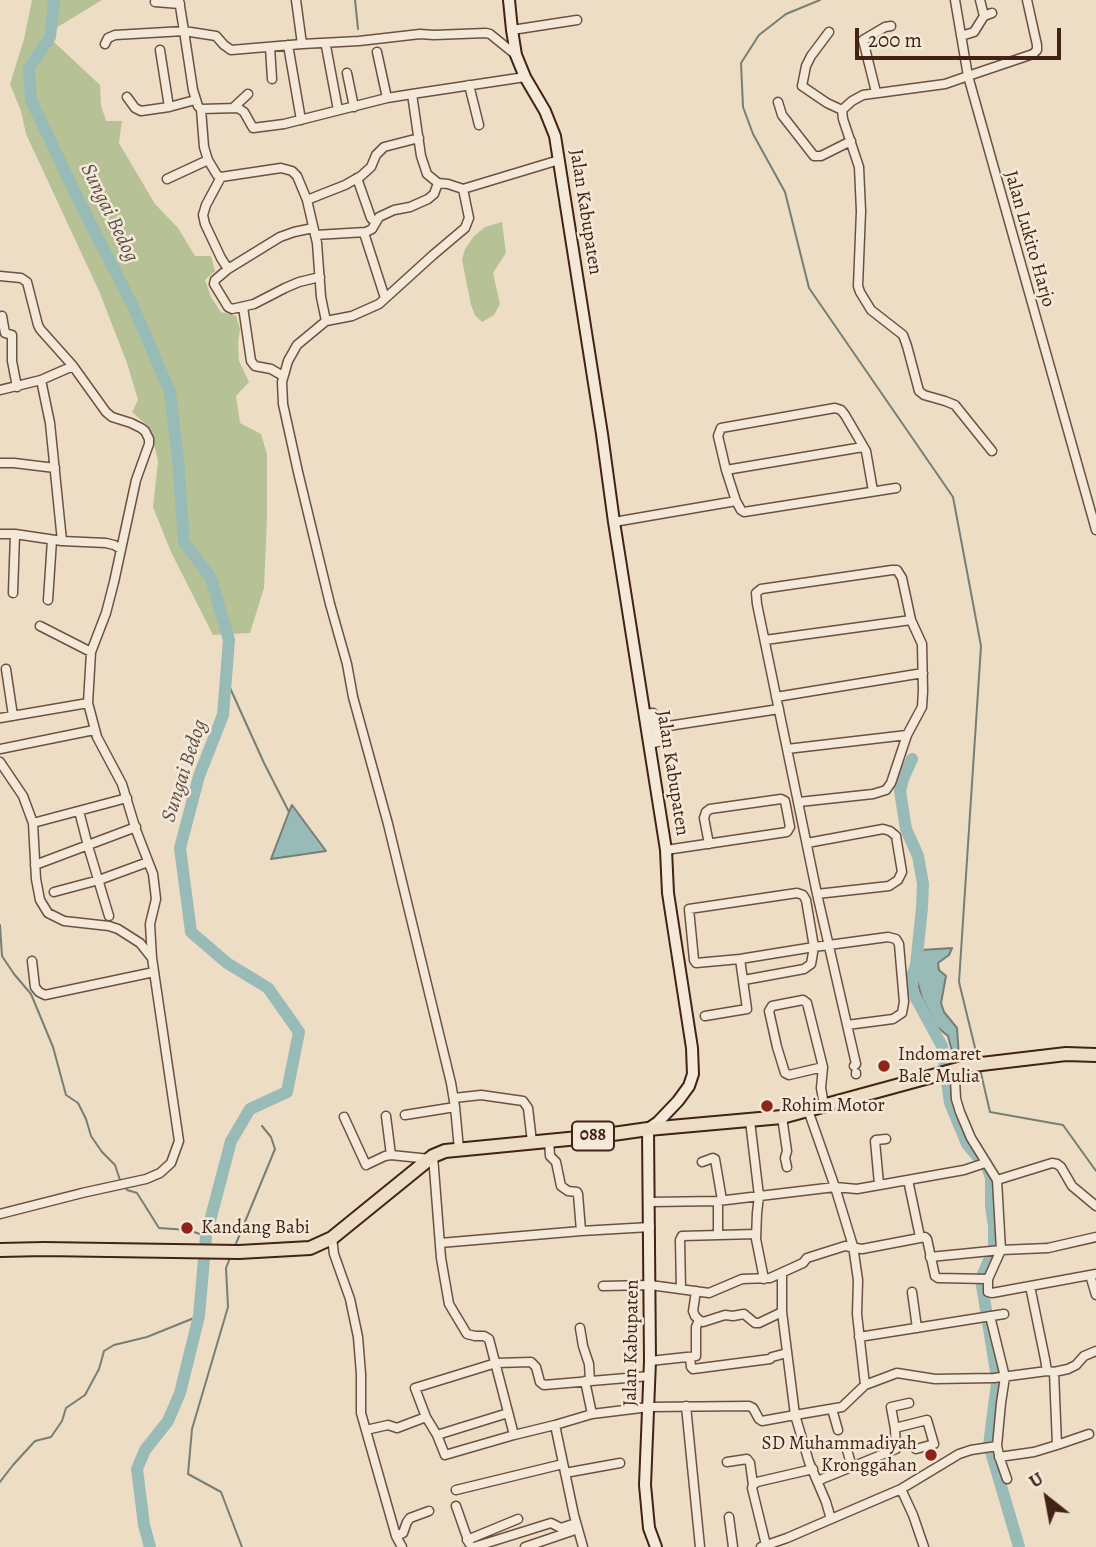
<!DOCTYPE html>
<style>
body{margin:0}
#map{position:relative;width:1096px;height:1547px;overflow:hidden;background:#eeddc5;font-family:Alegreya,serif}
canvas{display:block}
.north{position:absolute;left:1012px;top:1463px;width:70px;height:70px;-webkit-text-stroke:5px #f4e9d9;paint-order:stroke;rotate:329deg;font-size:19px;font-weight:700;line-height:28px;text-align:center;color:#412214}
.north::after{content:'';display:block;margin:auto;width:24px;height:32px;background:#412214;clip-path:polygon(50% 0,100% 100%,50% 72%,0 100%)}
.scale{position:absolute;left:855px;top:28px;width:206px;height:32px;box-sizing:border-box;border:4px solid #412214;border-top:0;padding-left:9px;font-size:21px;line-height:24px;white-space:nowrap;color:#412214;-webkit-text-stroke:5px #f4e9d9;paint-order:stroke}
</style>
<div id="map">
<canvas width="1096" height="1547"></canvas>
<div class="north">U</div>
<div class="scale">200 m</div>
</div>
<script>
const ctx = document.querySelector('canvas').getContext('2d');
ctx.lineJoin = 'round';
function paint(path, color) { ctx.fillStyle = color; ctx.fill(path, 'evenodd'); }
const shape = rows => new Path2D(rows.map(r => 'M' + r).join(''));
function stroke(path, color, width, dash) { ctx.strokeStyle = color; ctx.lineWidth = width; ctx.lineCap = dash ? 'butt' : 'round'; ctx.setLineDash(dash || []); ctx.stroke(path); }
function label(font, color, halo, rows, align = 'center') {
  ctx.font = font + ' Alegreya,serif'; ctx.lineWidth = 5; ctx.setLineDash([]); ctx.textBaseline = 'middle'; ctx.strokeStyle = halo; ctx.fillStyle = color; for (const [text, x, y, turn = 0] of rows) {
    ctx.save(); ctx.translate(x, y); ctx.rotate((+turn || 0) * Math.PI / 180); ctx.textAlign = isNaN(turn) ? turn : align; if (halo) ctx.strokeText(text, 0, 0); ctx.fillText(text, 0, 0); ctx.restore();
  }
}
const green = shape([
 [32,0,102,0,43,36,53,41,100,85,101,105,106,121,122,121,119,143,155,204,178,228,195,256,211,256,215,271,205,280,211,297,221,312,236,316,240,329,238,342,239,361,249,382,236,396,240,423,261,434,267,454,267,519,264,588,250,633,213,635,171,552,153,507,158,461,150,428,132,412,138,400,127,363,99,291,26,134,21,111,10,84,24,39],
 [502,222,506,253,493,273,500,304,494,315,482,322,475,315,471,305,462,260,465,249,474,236,485,227]
]);
const water = shape([
 [292,805,326,851,271,859,289,812,292,805],
 [952,948,949,955,938,963,939,970,946,976,941,1003,944,1012,957,1028,959,1057,954,1059,948,1036,936,1026,922,998,916,977,921,950,952,948]
]);
const stream = shape([
 [355,0,358,29],
 [820,0,786,14,759,35,741,63,743,107,753,134,785,192,809,288,953,497,981,646,959,982,978,1060],
 [226,679,264,763,289,812],
 [0,925,2,956,14,974,31,994,53,1047,66,1095,78,1103,86,1119,91,1136,102,1152,115,1165,120,1180],
 [980,1069,990,1112,1063,1125,1096,1171],
 [126,1188,127,1190,137,1193,159,1228,188,1230,206,1236],
 [235,1246,275,1149,271,1137,262,1126],
 [230,1258,226,1268,228,1307,192,1429,188,1474,221,1492,242,1547],
 [0,1482,13,1465,35,1441,51,1437,62,1421,66,1408,85,1395,99,1369,104,1351,114,1345,147,1337,199,1316]
]);
const river = shape([
 [54,0,50,37,29,68,31,100,81,205,134,308,170,392,178,458,184,542,211,578,229,640,223,715,199,776,180,848,191,932,227,963,268,988,299,1032,287,1092,250,1109,231,1141,206,1236,199,1316,180,1393,168,1421,145,1450,137,1469,144,1525,150,1547],
 [912,759,903,779,900,791,906,829,918,856,923,884,922,908,916,965,912,977,912,991,942,1046,950,1103,967,1144,988,1169,991,1178,991,1206,994,1226,994,1249,981,1279,996,1372],
 [997,1383,989,1445,1019,1547]
]);
const street = shape([
 [179,0,184,31,216,36,224,45,231,50,302,44,359,41,420,34,434,35,486,33,490,34,516,55],
 [296,0,302,44],
 [955,0,968,76,945,84,863,95,852,101,842,110,843,119,859,167,861,211,858,286,860,292,871,310,903,335,907,346,919,391,924,395,945,401,955,405,992,451],
 [980,0,984,16],
 [1027,0,1037,45,1037,50,1033,54,968,76,1096,530],
 [155,2,180,4],
 [512,30,577,20],
 [829,32,811,56,806,66,802,86,827,103,842,110],
 [961,36,974,32,984,16,992,13],
 [105,44,108,38,115,35,184,31,193,90,198,106,201,109,238,108,244,112,253,128,284,124,387,98,412,94],
 [288,45,301,120],
 [326,46,338,110],
 [270,47,272,79],
 [160,50,169,107],
 [377,52,387,98],
 [347,73,354,107],
 [469,85,479,125],
 [876,92,863,40,885,27,891,26],
 [127,97,135,108,141,111,169,107,195,100],
 [778,102,782,115,814,156,821,156,851,141],
 [234,107,248,94],
 [201,109,204,147,208,160,217,175,221,177,281,168,292,171,297,176,307,200,317,243,321,297,326,321,297,345,288,361,282,382,283,404,298,472,330,604,347,664,353,697,388,824,451,1083,455,1107,459,1149],
 [221,177,206,205,203,215,205,224,221,258,228,269,280,237,294,232,313,228],
 [357,178,371,218,375,222],
 [167,179,208,160],
 [463,189,448,184,438,183,427,174,421,156,412,94,525,77],
 [463,189,559,160],
 [307,200,345,185,361,176,371,167,376,155,384,147,419,138],
 [364,233,385,298],
 [315,235,366,232,372,229,379,217,394,210,410,207,428,199,434,194,438,183],
 [228,269,215,280,214,284,228,307,232,309,254,304,285,288,299,282,320,277],
 [0,276,21,278,27,282,38,325,40,329,73,366,106,412,112,417,131,423,141,428,145,431,149,439,149,444,136,480,114,582,106,613,91,652,88,703,97,737,122,784,136,830,153,874,156,899,150,924,152,958],
 [243,307,251,361,255,366,271,369,283,376],
 [2,316,5,333,12,335,12,361,17,387],
 [326,321,352,316,379,304,433,255,465,228,469,218,463,189],
 [41,380,50,423,62,541],
 [0,390,41,380,73,366],
 [0,463,14,463,55,468],
 [726,470,863,447],
 [736,501,726,470,718,436,721,428,835,408,841,410,845,415,866,451,873,491],
 [614,522,736,501,741,510,744,512,896,488],
 [0,534,15,534,62,541,106,543,114,545,121,549],
 [13,593,15,534],
 [48,600,52,540],
 [40,626,91,652],
 [765,640,911,620],
 [6,669,13,716],
 [776,697,923,673],
 [644,714,653,713,655,728],
 [0,718,88,703],
 [649,744,658,742,655,728,779,709],
 [0,749,94,730],
 [787,749,907,735],
 [0,762,23,796,33,823,36,879,40,900,48,913,64,921,109,926,118,929,140,943,152,958,179,1141,171,1163,160,1173,146,1179,82,1193,0,1214],
 [799,802,873,794,886,790,891,783,907,735,922,707,923,691,922,644,911,620,902,578,897,570,892,570,761,589,756,593,757,604,817,894,856,1064,854,1066],
 [79,811,88,846,109,916],
 [33,823,127,798],
 [807,843,883,829,890,831,896,836,902,872,898,880,889,886,817,894],
 [666,850,787,832,790,827,785,801,781,799,710,809,706,812,704,818,709,844],
 [35,865,136,827],
 [54,892,99,880,148,862],
 [797,893,803,895,806,900,814,947,740,959,696,963,694,960,689,909,797,893],
 [32,961,35,987,39,992,45,995,154,972],
 [744,980,804,969,811,964,814,947,888,937,896,939,899,944,904,1002,902,1013,893,1019,847,1025],
 [705,1016,747,1009,740,959],
 [823,1067,789,1075,785,1073,777,1047,769,1011,772,1006,803,1000,807,1003,823,1067,821,1088,824,1105],
 [951,1070,955,1080,956,1099,960,1112,971,1138,997,1180,1001,1250,988,1279,988,1292,992,1293,1096,1274],
 [856,1073,856,1074],
 [454,1098,481,1095,523,1101,528,1108,532,1142],
 [808,1110,835,1187,853,1246,858,1280,857,1314,865,1385],
 [405,1115,455,1107],
 [386,1116,391,1155],
 [344,1117,366,1165,385,1156,391,1155,430,1159],
 [782,1117,787,1151,785,1158,787,1167],
 [750,1121,759,1196,757,1213,756,1239,764,1279],
 [549,1140,550,1156,556,1162,561,1186,568,1191,577,1192,578,1194,581,1231],
 [433,1156,441,1258,449,1304,467,1334,475,1336,484,1336,489,1339,514,1435,555,1425,574,1515,583,1547],
 [702,1162,713,1158,715,1159,722,1200],
 [908,1180,920,1237],
 [997,1180,1052,1163,1057,1164,1061,1167,1072,1186,1096,1206],
 [879,1184,875,1141,876,1140,886,1139],
 [718,1201,718,1235],
 [650,1202,718,1201,835,1187,857,1189,964,1170,985,1163],
 [332,1238,334,1254,350,1299,358,1337,361,1374,361,1413,396,1536,402,1547],
 [440,1243,581,1231,650,1227],
 [930,1257,1001,1250,1048,1248,1096,1237],
 [782,1273,782,1312,795,1415,842,1407,865,1385,897,1373,935,1379,994,1378,1047,1371,1054,1372,1057,1445,1034,1452,999,1457],
 [1090,1275,1096,1295],
 [603,1286,650,1285,709,1293,742,1279,770,1278,803,1263,807,1258,845,1246,862,1249,925,1237,927,1239,935,1276,938,1278,988,1279],
 [1030,1286,1045,1359,1047,1371],
 [681,1289,680,1240,682,1236,756,1234],
 [696,1291,693,1311,695,1316,699,1320,703,1322,725,1315,733,1316,744,1314,755,1323,759,1323,782,1312],
 [912,1292,917,1328],
 [990,1316,1005,1377,1001,1403,997,1446,1000,1459,1007,1479],
 [580,1328,583,1346,589,1364,590,1381],
 [859,1337,1004,1314],
 [690,1357,691,1367,693,1369,770,1359,772,1357,787,1353],
 [650,1361,696,1356,696,1327,699,1320],
 [1054,1372,1068,1369,1076,1365,1084,1356,1096,1351],
 [686,1406,700,1547],
 [832,1409,838,1430],
 [592,1414,649,1407,749,1406,753,1408,759,1419,762,1421,795,1415,809,1462,826,1502,831,1519,787,1538,761,1547],
 [555,1425,592,1414,585,1381],
 [895,1428,927,1420,934,1444,916,1449],
 [366,1430,388,1425,397,1428,426,1417],
 [437,1435,508,1413],
 [514,1435,445,1455,437,1435,426,1417,415,1388,496,1363,531,1362,536,1367,540,1382,544,1385,650,1376],
 [1057,1445,1089,1434],
 [847,1450,852,1467],
 [727,1462,747,1459,750,1463,753,1485],
 [565,1473,620,1463],
 [817,1481,896,1449,895,1429,891,1407,909,1403],
 [901,1489,913,1515,924,1547],
 [456,1490,563,1464],
 [456,1506,469,1543],
 [729,1517,733,1547],
 [831,1519,901,1489,959,1454,971,1450,997,1446],
 [396,1536,403,1533,407,1522,410,1518,429,1511],
 [467,1540,518,1519],
 [766,1545,752,1488,753,1485,757,1482,813,1469],
 [474,1547,551,1523,561,1528,576,1523],
 [525,1547,578,1529]
]);
const secondary = shape([
 [509,0,512,30,516,55,525,77,545,111,555,136,602,434,614,522,666,850,668,893,692,1048,693,1074,689,1086,678,1101,658,1122,648,1129,650,1361,645,1485,649,1528,656,1547]
]);
const primary = shape([
 [0,1250,44,1249,239,1252,310,1248,332,1238,433,1156,445,1151,599,1136,648,1129,782,1117,973,1065,1066,1054,1096,1055]
]);
const markers = [
 [884,1066,7,"#8f2418"],
 [767,1106,7,"#8f2418"],
 [187,1228,7,"#8f2418"],
 [931,1455,7,"#8f2418"]
];
const shields = [
 [593,1136,42]
];
const shieldNames = [
 ["088",593,1136]
];
const streetNames = [
 ["Jalan Kabupaten",585,212,81],
 ["Jalan Lukito Harjo",1029,239,74],
 ["Jalan Kabupaten",672,773,81],
 ["Jalan Kabupaten",632,1343,-89]
];
const poiNames = [
 ["Indomaret",898,1055],
 ["Bale Mulia",898,1077],
 ["Rohim Motor",781,1106],
 ["Kandang Babi",201,1228],
 ["SD Muhammadiyah",917,1444,"right"],
 ["Kronggahan",917,1466,"right"]
];
const waterNames = [
 ["Sungai Bedog",109,213,64],
 ["Sungai Bedog",185,771,-72]
];
paint(green, '#b6c296');
paint(water, '#99bbb7');
stroke(water, '#767e76', 2);
stroke(stream, '#767e76', 2);
stroke(river, '#99bbb7', 12);
stroke(street, '#6c5140', 11);
stroke(secondary, '#412214', 14);
stroke(primary, '#412214', 16);
stroke(street, '#f4e9d9', 8);
stroke(secondary, '#f4e9d9', 10);
stroke(primary, '#eeddc5', 12);
for (const [x, y, r, color] of markers) { const dot = new Path2D(); dot.arc(x, y, r, 0, 2 * Math.PI); ctx.fillStyle = color; ctx.fill(dot); stroke(dot, '#f4e9d9', 2.5); }
for (const [x, y, w] of shields) { const box = new Path2D(); box.roundRect(x - w / 2, y - 14.5, w, 29, 5); ctx.fillStyle = '#f4e9d9'; ctx.fill(box); stroke(box, '#412214', 2); }
label('bold 18px', '#412214', null, shieldNames);
label('19px', '#412214', '#f4e9d9', streetNames);
label('19px', '#412214', '#f4e9d9', poiNames, 'left');
label('italic 21px', '#5b5045', '#f4e9d9', waterNames);
</script>
